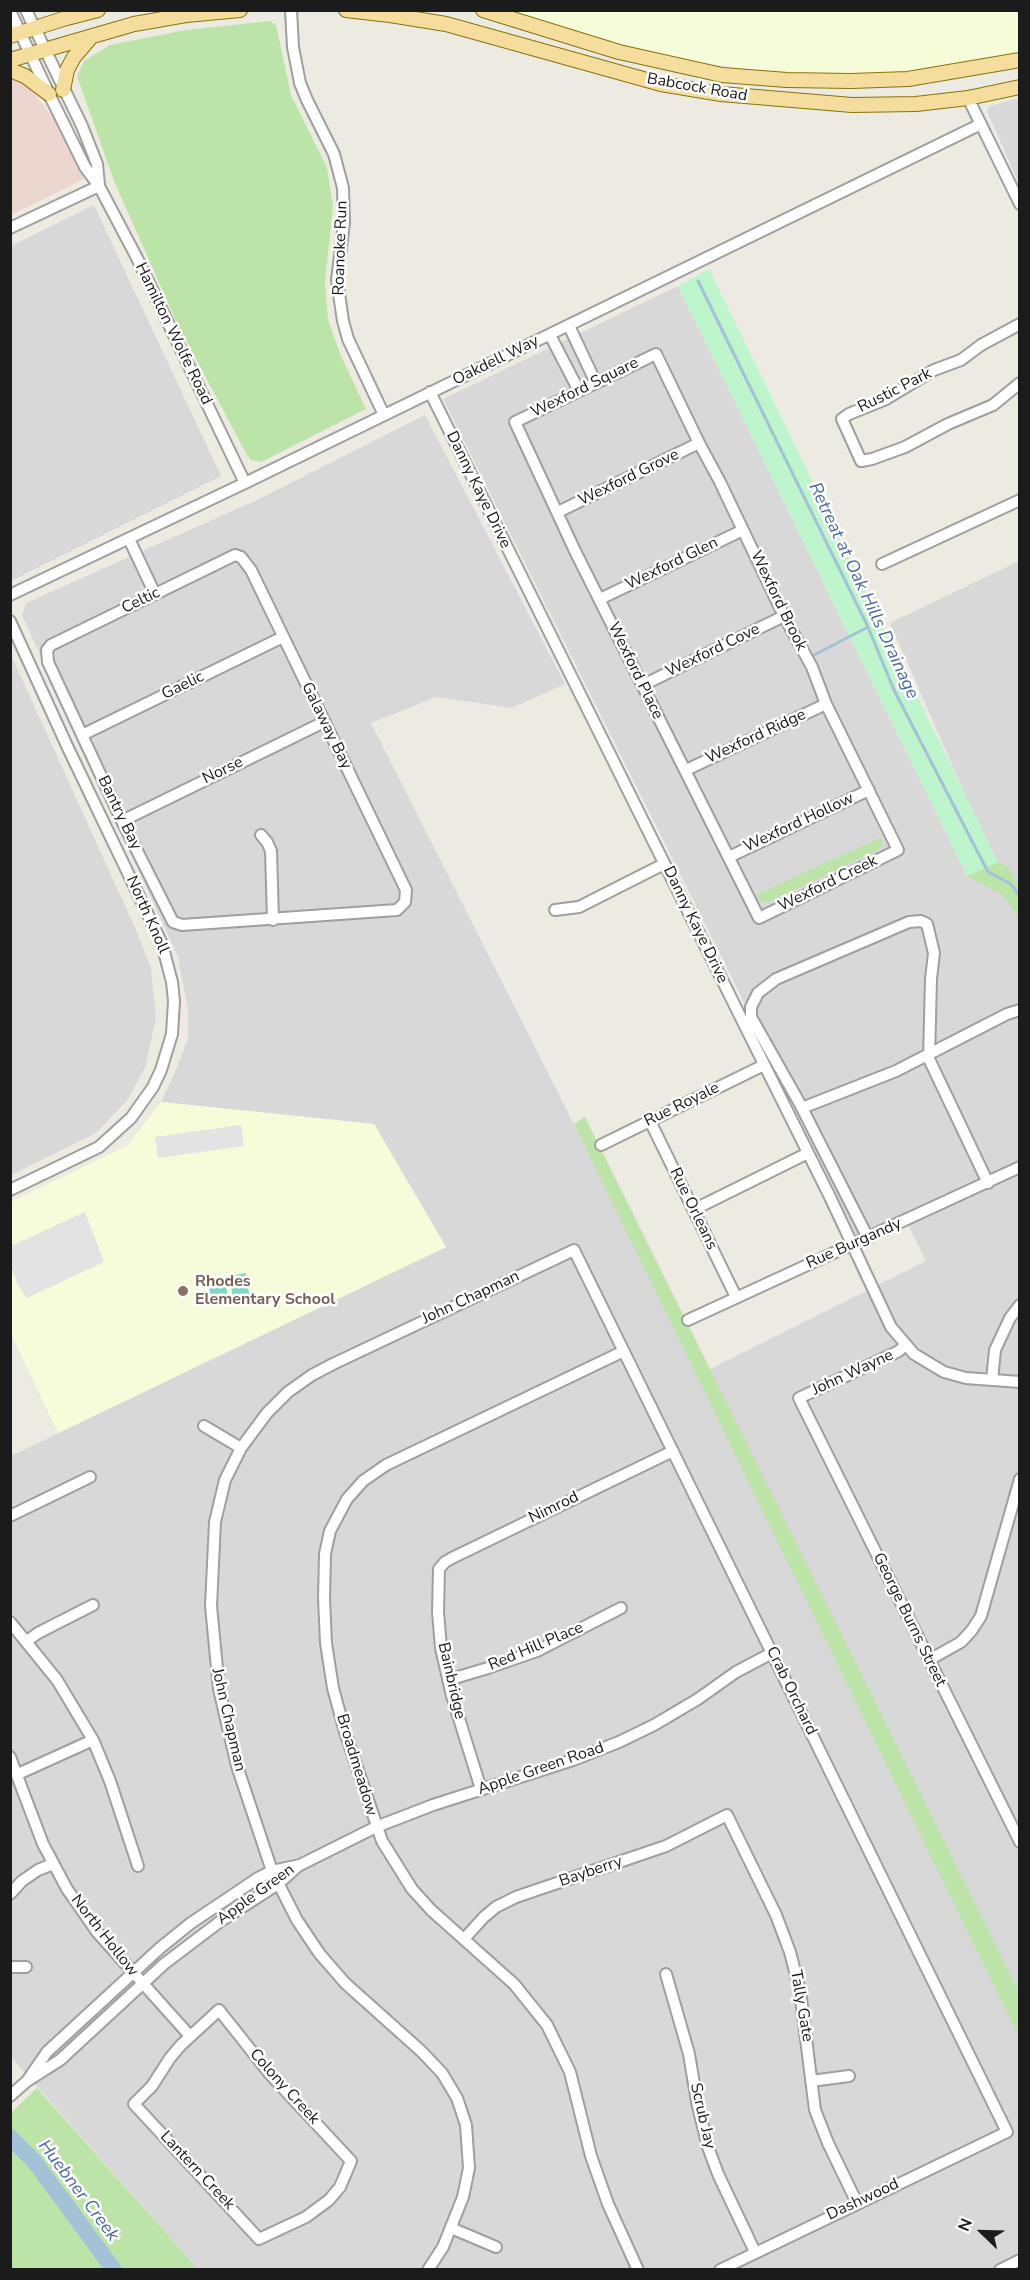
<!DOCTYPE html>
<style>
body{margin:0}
#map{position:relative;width:1030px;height:2280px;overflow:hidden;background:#eceae1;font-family:"Nunito Sans",sans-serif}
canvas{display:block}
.frame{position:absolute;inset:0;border:12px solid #1b1b1b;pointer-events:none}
.north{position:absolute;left:952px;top:2202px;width:60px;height:60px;-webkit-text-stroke:4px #fff;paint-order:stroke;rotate:293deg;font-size:16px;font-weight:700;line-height:24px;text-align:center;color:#1b1b1b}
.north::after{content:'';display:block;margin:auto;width:21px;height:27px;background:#1b1b1b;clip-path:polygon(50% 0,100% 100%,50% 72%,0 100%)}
</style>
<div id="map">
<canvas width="1030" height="2280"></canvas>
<div class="frame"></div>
<div class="north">N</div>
</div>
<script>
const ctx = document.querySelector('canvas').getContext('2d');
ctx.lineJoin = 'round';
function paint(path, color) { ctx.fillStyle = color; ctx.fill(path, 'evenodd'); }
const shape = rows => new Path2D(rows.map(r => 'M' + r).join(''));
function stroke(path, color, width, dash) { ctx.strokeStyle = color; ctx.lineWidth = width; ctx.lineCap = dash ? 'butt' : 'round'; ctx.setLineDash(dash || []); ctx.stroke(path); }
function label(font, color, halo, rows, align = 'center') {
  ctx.font = font + ' "Nunito Sans",sans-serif'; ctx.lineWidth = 5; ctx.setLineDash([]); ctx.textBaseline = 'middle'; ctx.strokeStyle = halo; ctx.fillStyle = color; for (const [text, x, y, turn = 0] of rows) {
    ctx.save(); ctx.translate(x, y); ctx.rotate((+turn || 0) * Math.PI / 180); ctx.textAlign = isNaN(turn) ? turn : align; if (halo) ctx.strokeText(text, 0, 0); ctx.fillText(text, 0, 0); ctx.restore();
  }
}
const residential = shape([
 [1019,98,1020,98,1019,184,987,111,990,106],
 [94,205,221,476,11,581,11,246],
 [678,286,967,876,979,870,1019,912,1019,1997,710,1369,926,1261,908,1224,861,1245,737,988,443,399],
 [425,415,565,684,512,708,436,697,371,723,599,1174,1019,2034,1019,2269,198,2269,11,2057,11,1456,446,1247,374,1124,161,1102,175,1072,188,1039,188,1009,178,957,22,615,26,603,257,500],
 [1019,561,1019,906,967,799,890,623],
 [11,655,137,932,151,968,156,1018,145,1068,126,1102,96,1133,11,1175]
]);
const commercial = shape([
 [11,78,27,84,56,122,84,179,11,215]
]);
const education = shape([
 [506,11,1019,11,1019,52,923,70,843,75,787,73,694,62,598,38],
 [161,1102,374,1124,446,1247,58,1433,11,1334,11,1202,128,1145]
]);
const grass = shape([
 [270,21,276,25,291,95,327,168,333,206,325,282,328,320,341,356,366,409,261,462,251,460,247,455,177,323,114,181,77,76,84,61,110,45,186,30],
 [881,837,882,846,876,851,778,898,765,903,761,902,756,895],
 [998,862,1009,868,1019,887,1019,919,1003,895,967,876],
 [585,1117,1019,1992,1019,2037,574,1124],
 [37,2088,198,2269,11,2269,11,2113]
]);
const park = shape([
 [709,269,998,862,967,876,678,286]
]);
const pitch = shape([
 [246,1273,250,1300,234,1303,229,1276],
 [224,1276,229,1303,212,1306,208,1279]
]);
const parking = shape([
 [241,1125,244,1146,158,1158,155,1137],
 [85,1212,104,1262,27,1298,17,1283,11,1266,11,1246]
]);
const stream = shape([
 [698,281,868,627,894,690,988,872,1011,884,1020,897],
 [814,655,868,627]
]);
const river = shape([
 [10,2137,34,2161,114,2270]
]);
const minor = shape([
 [26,10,82,126,97,164,99,185],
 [291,10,293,47,300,83,307,100,334,154,343,188,344,223,337,280,343,321,348,339,384,415],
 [10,11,49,94,85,167,99,186,137,258,245,483],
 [968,98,1020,204],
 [10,228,99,186],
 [1020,324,981,345,961,360,934,370,886,399,849,414,842,419,861,461,872,459,905,447,948,424,993,405,1020,383],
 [569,326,596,383],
 [550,335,579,391],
 [656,354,699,443,720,482,784,616,812,667,826,704,898,850,759,918,575,551,515,422,656,354],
 [430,392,830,1197,891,1327,914,1354,944,1372,966,1378,1020,1382],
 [558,512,699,443],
 [129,539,155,594],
 [235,555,241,557,251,570,406,890,405,902,397,910,182,925,173,922,122,821,48,662,47,650,51,645,235,555],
 [882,564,1020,500],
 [10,595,245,483,981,124],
 [600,599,743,530],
 [10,621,68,748,162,944,172,982,174,1001,172,1034,161,1070,153,1087,131,1118,99,1147,10,1190],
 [643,685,784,616],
 [82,735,283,637],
 [686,770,826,704],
 [122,821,324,722],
 [261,835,267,842,271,851,273,920],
 [729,857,869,790],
 [555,910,579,907,664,864],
 [802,1108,896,1071,1007,1014,1020,1010],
 [650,1121,736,1297],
 [601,1145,764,1065],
 [693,1210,808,1153],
 [868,1238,800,1104,751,1017,751,1007,758,993,776,979,909,922,921,921,927,924,934,953,931,979,929,1059,988,1183],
 [688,1320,1020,1167],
 [905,1345,899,1351,799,1398,1020,1842],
 [624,1351,386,1465,363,1481,347,1499,330,1531,325,1554,324,1598,326,1643,333,1688,345,1732,382,1841,412,1889,431,1910,514,1984,547,2025,570,2072,591,2156,608,2204,638,2270],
 [992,1380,995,1350,1010,1318,1020,1305],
 [204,1426,241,1448],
 [10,1516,90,1477],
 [10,1622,57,1680,93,1740,110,1781,138,1866],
 [27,1641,38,1633,93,1605],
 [929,1660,961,1642,972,1630,981,1616,1020,1479],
 [448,1680,488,1668,537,1651,621,1608],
 [10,1757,43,1844,67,1889,97,1932,190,2036],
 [18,1774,93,1740],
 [481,1789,452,1696,441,1648,438,1612,439,1569,445,1562,452,1558,673,1451],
 [10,1894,22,1881,38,1870,53,1864],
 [464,1939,484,1917,496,1907,516,1897,666,1846,727,1815,776,1915,790,1952,800,1991,815,2110,828,2143,857,2203],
 [10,1967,26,1967],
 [666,1974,689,2054,697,2102,708,2147,718,2174,755,2252],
 [219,2010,269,2073,351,2161,340,2187,329,2200,306,2217,259,2239,134,2104,152,2086,170,2058,181,2045,219,2010],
 [27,2081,47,2052,160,1948,191,1923,258,1878,272,1871,300,1865,376,1827,433,1805,573,1760,619,1742,654,1725,698,1699,736,1672,772,1653],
 [811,2081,849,2076],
 [10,2096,27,2081,60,2060,164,1964,222,1920,278,1884,298,1866],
 [451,2228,496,2247],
 [428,2270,443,2247,463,2197,469,2168,466,2125,457,2098,442,2073,421,2051,345,1983,319,1953,297,1920,272,1871,237,1766,219,1689,211,1606,215,1522,225,1480,241,1448,267,1413,288,1392,312,1375,333,1364,574,1250,1007,2132,720,2270],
 [1000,2270,1020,2260]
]);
const major = shape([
 [346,10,390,15,446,24,661,84,721,94,852,105,916,104,968,98,1020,87],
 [483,10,619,52,722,75,787,80,851,81,908,79,1020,60],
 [10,36,63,19,98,10],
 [10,60,134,24,186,15,240,10],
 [10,70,25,76,49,94],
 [63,90,67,70,74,57,92,36]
]);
const markers = [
 [183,1291,6,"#8d6e63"]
];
const streetNames = [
 ["Babcock Road",697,88,10],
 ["Roanoke Run",341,248,-88],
 ["Hamilton Wolfe Road",173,334,64],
 ["Oakdell Way",496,361,-26],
 ["Wexford Square",585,388,-26],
 ["Rustic Park",895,391,-27],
 ["Wexford Grove",629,478,-26],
 ["Danny Kaye Drive",478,490,64],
 ["Wexford Glen",672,564,-26],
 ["Celtic",141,601,-26],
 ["Wexford Brook",778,601,64],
 ["Wexford Cove",713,651,-26],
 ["Wexford Place",635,671,64],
 ["Gaelic",183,686,-26],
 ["Galaway Bay",326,726,64],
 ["Wexford Ridge",756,737,-25],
 ["Norse",223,771,-26],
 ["Bantry Bay",119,813,64],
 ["Wexford Hollow",799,823,-25],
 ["Wexford Creek",828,884,-26],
 ["North Knoll",147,915,66],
 ["Danny Kaye Drive",695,925,64],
 ["Rue Royale",682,1105,-26],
 ["Rue Orleans",693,1209,64],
 ["Rue Burgandy",854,1244,-24],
 ["John Chapman",471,1298,-25],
 ["John Wayne",853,1373,-25],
 ["Nimrod",554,1508,-26],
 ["George Burns Street",909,1620,64],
 ["Red Hill Place",536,1647,-23],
 ["Bainbridge",451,1681,77],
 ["Crab Orchard",791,1691,64],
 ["John Chapman",228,1720,77],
 ["Broadmeadow",356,1765,73],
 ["Apple Green Road",541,1769,-19],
 ["Bayberry",591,1872,-19],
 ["Apple Green",256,1895,-36],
 ["North Hollow",104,1936,52],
 ["Tally Gate",801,2006,80],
 ["Colony Creek",284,2087,48],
 ["Scrub Jay",702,2116,77],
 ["Lantern Creek",197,2171,47],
 ["Dashwood",863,2200,-25]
];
const educationNames = [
 ["Rhodes",195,1282],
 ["Elementary School",195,1300]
];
const waterNames = [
 ["Retreat at Oak Hills Drainage",863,591,65],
 ["Huebner Creek",78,2191,53]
];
paint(residential, '#d9d8d8');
paint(commercial, '#ecd6d0');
paint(education, '#f6fcd9');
paint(grass, '#bce4a9');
paint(park, '#bff5cc');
paint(pitch, '#83d6c5');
paint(parking, '#e3e3e3');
stroke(stream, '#a3c2d7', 3);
stroke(river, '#a3c2d7', 16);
stroke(minor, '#9f9f9f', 14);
stroke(major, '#88740a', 16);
stroke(minor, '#fff', 10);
stroke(major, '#f5de9d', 14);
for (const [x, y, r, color] of markers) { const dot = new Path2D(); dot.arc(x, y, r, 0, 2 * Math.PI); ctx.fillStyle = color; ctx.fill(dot); stroke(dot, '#fff', 2); }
label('16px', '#1b1b1b', '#fff', streetNames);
label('bold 16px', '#785e54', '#fff', educationNames, 'left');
label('italic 18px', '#4f6aa3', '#fff', waterNames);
</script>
